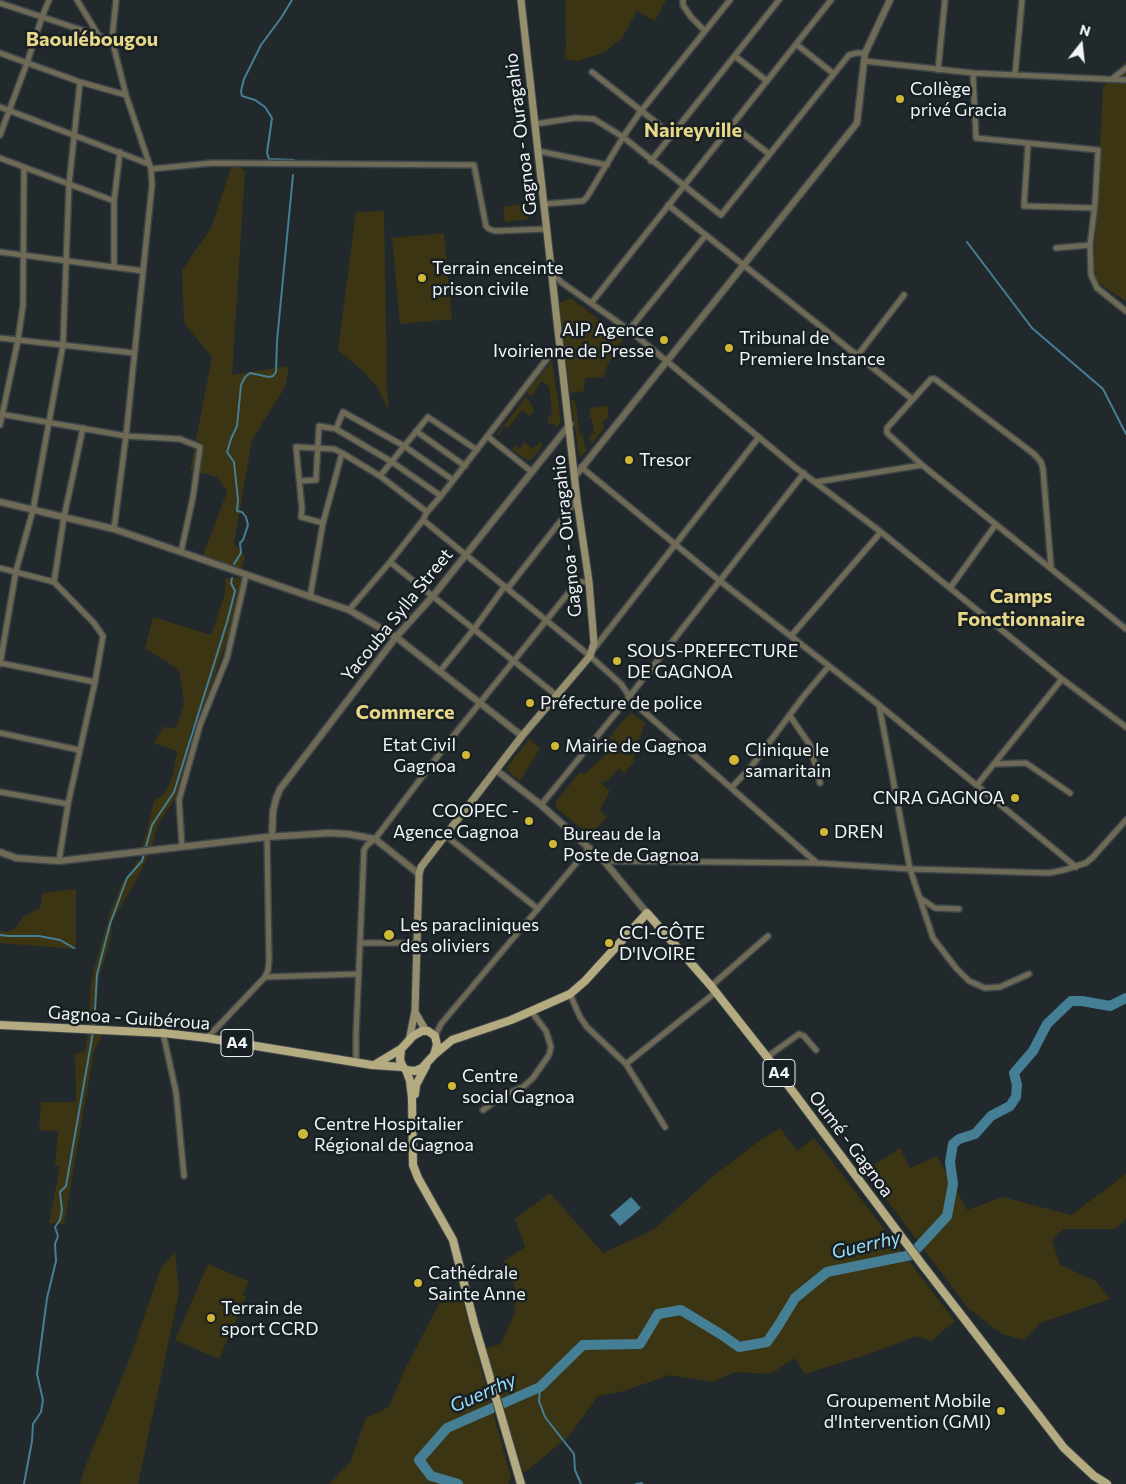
<!DOCTYPE html>
<meta charset="utf-8">
<style>
body{margin:0}
#map{position:relative;width:1126px;height:1484px;overflow:hidden;background:#22292d;font-family:Commissioner,sans-serif}
canvas{display:block}
.north{position:absolute;left:1056px;top:20px;width:50px;height:50px;-webkit-text-stroke:4px #182023;paint-order:stroke;rotate:16deg;font-size:14px;font-weight:700;line-height:20px;text-align:center;color:#f0f5f7}
.north::after{content:'';display:block;margin:auto;width:18px;height:22px;background:#f0f5f7;clip-path:polygon(50% 0,100% 100%,50% 72%,0 100%)}
</style>
<div id="map">
<canvas width="1126" height="1484"></canvas>
<div class="north">N</div>
</div>
<script>
const ctx = document.querySelector('canvas').getContext('2d');
ctx.lineJoin = 'round';
function paint(path, color) { ctx.fillStyle = color; ctx.fill(path, 'evenodd'); }
const shape = rows => new Path2D(rows.map(r => 'M' + r).join(''));
function stroke(path, color, width, dash) { ctx.strokeStyle = color; ctx.lineWidth = width; ctx.lineCap = dash ? 'butt' : 'round'; ctx.setLineDash(dash || []); ctx.stroke(path); }
function label(font, color, halo, rows, align = 'center') {
  ctx.font = font + ' Commissioner,sans-serif'; ctx.lineWidth = 5; ctx.setLineDash([]); ctx.textBaseline = 'middle'; ctx.strokeStyle = halo; ctx.fillStyle = color; for (const [text, x, y, turn = 0] of rows) {
    ctx.save(); ctx.translate(x, y); ctx.rotate((+turn || 0) * Math.PI / 180); ctx.textAlign = isNaN(turn) ? turn : align; if (halo) ctx.strokeText(text, 0, 0); ctx.fillText(text, 0, 0); ctx.restore();
  }
}
const green = shape([
 [565,0,666,0,655,21,637,11,622,38,605,52,578,61,564,59,566,45],
 [1126,62,1126,301,1097,282,1094,266,1103,87],
 [233,162,245,171,232,375,289,366,285,387,252,440,234,543,245,557,242,568,228,567,202,558,227,492,218,477,190,470,212,357,184,323,182,270,211,228],
 [526,203,528,219,505,222,503,207],
 [384,211,387,389,389,411,377,387,363,371,338,350,356,212],
 [444,233,452,319,400,324,392,238],
 [571,298,623,339,607,366,604,377,585,378,584,391,570,393,559,303],
 [552,361,561,421,557,427,556,425,555,426,552,423,551,425,547,422,548,417,552,414,549,386,542,381,531,396,528,394,527,391],
 [526,397,533,407,533,412,530,416,522,410,508,428,505,426,497,437,497,434],
 [575,400,580,435,583,435,585,448,587,450,582,456,579,455,571,401],
 [608,406,608,417,603,422,604,428,591,445,590,435,594,433,592,419,588,416,591,413,590,408],
 [524,442,533,449,540,442,543,445,532,459,527,460,512,449,515,445,520,449],
 [225,578,241,578,232,625,206,701,191,730,186,768,178,794,157,826,152,847,141,850,148,827,154,801,166,792,173,775,177,751,153,743,164,727,176,728,184,704,179,670,145,648,153,617,211,635,225,594],
 [632,713,645,723,635,751,633,764,624,773,619,768,610,779,601,783,610,791,600,810,607,817,590,835,556,808,556,801,579,773,585,774,603,757,615,740,608,739,628,715],
 [529,739,540,748,520,781,508,771,507,767],
 [149,853,139,875,112,922,111,938,98,981,96,1026,88,1028,91,984,95,965,111,910,123,881,132,872,136,862],
 [76,889,76,949,0,943,0,931,6,932,15,929,24,916,40,908,43,893],
 [88,1033,103,1034,94,1051,64,1224,49,1223,60,1166,55,1165,58,1131,39,1130,41,1102,76,1102,75,1054,85,1051],
 [780,1128,797,1151,814,1138,955,1321,931,1341,917,1336,869,1354,805,1374,795,1358,770,1374,735,1372,713,1382,670,1375,624,1391,598,1396,570,1435,524,1473,483,1349,501,1344,515,1312,515,1288,504,1261,525,1247,515,1219,550,1193,603,1253,653,1230,712,1177,762,1139],
 [900,1148,910,1168,937,1156,967,1210,1003,1197,1071,1215,1126,1174,1126,1219,1115,1229,1063,1229,1052,1240,1060,1265,1096,1281,1110,1299,1040,1323,1024,1340,1002,1334,968,1308,865,1171],
 [175,1252,179,1293,138,1484,80,1484,85,1467,128,1363,161,1268],
 [208,1264,249,1281,243,1295,246,1297,219,1359,175,1340],
 [462,1299,511,1478,508,1484,329,1484,350,1463,366,1418,389,1407,404,1371,440,1302]
]);
const water = shape([
 [631,1197,641,1208,620,1226,610,1215]
]);
const stream = shape([
 [292,0,281,18,261,45,244,79,241,91,242,96,255,100,265,107,272,118,267,153,269,159,294,160],
 [967,242,1032,328,1103,389,1126,434],
 [234,564,241,553,240,543,243,540,248,525,246,517,242,512,237,511,238,500,234,462,227,452,231,439,237,426,241,385,245,377,250,373,269,377,273,376,276,372,277,341,293,175],
 [0,935,9,936,39,936,60,940,74,948],
 [94,1027,97,974,110,924,127,878,142,861,152,825,174,792,227,622,235,591,231,583,232,578],
 [540,1387,539,1401,545,1417,574,1454,575,1470,581,1484],
 [24,1484,32,1441,33,1424,41,1412,43,1400,37,1374,47,1298,56,1261,55,1244,58,1236,55,1227,60,1220,62,1210,60,1192,66,1186,93,1032],
 [636,1484,642,1483,642,1484]
]);
const river = shape([
 [458,1484,431,1476,419,1460,447,1428,540,1387,583,1345,640,1344,658,1314,681,1310,722,1335,739,1347,767,1342,778,1326,795,1298,827,1272,911,1255,947,1216,953,1184,950,1162,953,1144,959,1139,975,1134,991,1116,1010,1106,1016,1097,1017,1085,1014,1073,1033,1051,1047,1024,1071,1001,1082,1001,1110,1006,1126,998]
]);
const minor = shape([
 [77,0,99,36],
 [683,0,683,5,691,17,705,31],
 [0,3,112,40],
 [796,44,834,74],
 [0,53,80,82,126,95],
 [735,56,767,81],
 [864,61,973,73,1126,80],
 [938,70,945,0],
 [592,72,672,135],
 [973,73,976,138,1098,150,1095,204,1090,245,1091,275,1097,288,1126,311],
 [1015,75,1022,0],
 [1112,79,1126,68],
 [0,107,149,164],
 [535,124,575,118,594,119,623,137,721,215,849,55,857,53,865,53],
 [732,125,769,154],
 [0,135,27,63,42,17,49,0],
 [1028,144,1024,206,1094,208],
 [538,151,607,165],
 [0,158,114,201],
 [651,161,779,0],
 [151,169,212,163,474,165,486,226,489,229,495,231,547,229],
 [544,204,583,201,587,197,623,137,641,111,730,0],
 [668,205,912,399],
 [1056,248,1090,245],
 [0,252,143,271],
 [114,267,114,201,120,152],
 [553,273,561,282,629,330,796,468,881,532,1062,679,1126,727],
 [592,302,831,0],
 [629,330,706,235],
 [0,338,134,353],
 [857,356,904,295],
 [0,414,126,436,180,439,200,447,193,497,181,552],
 [0,425,18,340,23,305,24,167],
 [336,429,343,412,404,446,453,480],
 [416,431,465,466],
 [487,436,532,472],
 [581,467,720,581,879,705,1076,867],
 [380,476,428,417,477,450],
 [300,481,316,480,319,426,336,429,392,462,441,496],
 [816,482,922,465],
 [423,520,590,656,621,684,634,703,817,863],
 [323,523,342,453],
 [114,529,126,436,152,185,151,169,126,95,112,40,116,0],
 [390,562,556,695],
 [1051,567,1043,469,1041,462,1034,454,935,379,931,379,887,428,887,433,922,465,1126,629],
 [0,568,54,582,94,623,103,636,95,682,68,804,59,861],
 [54,582,64,517,83,428],
 [508,588,577,500],
 [950,588,996,524],
 [310,597,323,523,301,517,302,509,296,447,334,449,342,453,380,476,427,512],
 [349,610,390,562,423,520,427,512,441,496,553,351,561,348],
 [791,636,881,532],
 [593,650,759,437],
 [0,663,95,682],
 [0,664,16,571,33,510,63,345,69,184,80,82],
 [440,671,474,629,505,586],
 [879,705,910,869,933,938,956,968,969,981,985,988,1000,987,1029,974],
 [790,716,810,745,820,783],
 [0,733,79,750],
 [994,764,1026,763,1070,793],
 [977,785,1062,679],
 [731,788,751,767,803,697,829,666],
 [0,792,68,804],
 [541,805,629,697,804,473],
 [445,835,538,909],
 [182,847,179,800,200,725,227,658,246,575],
 [604,861,817,863,910,869,1049,873,1064,870,1086,863,1093,857,1126,820],
 [920,898,935,908,959,909],
 [361,943,417,943],
 [265,977,358,974],
 [711,986,768,936],
 [570,994,580,1017,587,1027,626,1064,665,1127],
 [163,1033,176,1092,184,1176],
 [435,1036,441,1024,589,848],
 [207,1038,265,977,268,970,269,961,267,837],
 [767,1057,799,1034,804,1036,816,1050],
 [356,1062,356,1035,364,850,367,845,375,839,450,740,574,586,579,582,589,582],
 [626,1064,716,992],
 [483,1110,502,1096,523,1087,533,1078,549,1055,551,1047,546,1031,531,1011]
]);
const tertiary = shape([
 [576,475,857,123,865,53,890,0],
 [0,502,114,529,349,610,396,637,522,736],
 [496,770,541,805,589,848,604,861,647,913],
 [272,836,273,811,276,799,280,789,396,637,433,596,570,424],
 [0,852,16,858,59,861,267,837,329,833,348,834,375,839,419,874]
]);
const secondary = shape([
 [415,1012,426,1031],
 [409,1041,415,1011,419,874,421,867,522,736,590,656,594,643,589,582,577,500,521,0]
]);
const primary = shape([
 [0,1025,163,1033,207,1038,372,1065,403,1067],
 [422,1031,428,1031,435,1036,437,1045,434,1055,422,1068,415,1071,406,1070,403,1067,400,1060,401,1049,413,1036,422,1031],
 [434,1055,452,1040,511,1020,570,994,585,981,647,913,711,986,767,1057,921,1263,1064,1448,1094,1476,1107,1484],
 [376,1064,401,1049],
 [406,1070,410,1081,412,1098,413,1165,418,1178,453,1240,474,1323,521,1484],
 [415,1094,416,1085,426,1066]
]);
const markers = [
 [900,99,5,"#d0b837"],
 [422,278,5,"#d0b837"],
 [664,340,5,"#d0b837"],
 [729,348,5,"#d0b837"],
 [629,460,5,"#d0b837"],
 [617,661,5,"#d0b837"],
 [530,703,5,"#d0b837"],
 [555,746,5,"#d0b837"],
 [466,755,5,"#d0b837"],
 [734,760,6,"#d0b837"],
 [1015,798,5,"#d0b837"],
 [529,821,5,"#d0b837"],
 [824,832,5,"#d0b837"],
 [553,844,5,"#d0b837"],
 [389,935,6,"#d0b837"],
 [609,943,5,"#d0b837"],
 [452,1086,5,"#d0b837"],
 [303,1134,6,"#d0b837"],
 [418,1283,5,"#d0b837"],
 [211,1318,5,"#d0b837"],
 [1001,1411,5,"#d0b837"]
];
const shields = [
 [237,1043,32],
 [779,1073,32]
];
const shieldNames = [
 ["A4",237,1043],
 ["A4",779,1073]
];
const poiNames = [
 ["Collège",910,89],
 ["privé Gracia",910,110],
 ["Terrain enceinte",432,268],
 ["prison civile",432,289],
 ["AIP Agence",654,330,"right"],
 ["Ivoirienne de Presse",654,351,"right"],
 ["Tribunal de",739,338],
 ["Premiere Instance",739,359],
 ["Tresor",639,460],
 ["SOUS-PREFECTURE",627,651],
 ["DE GAGNOA",627,672],
 ["Préfecture de police",540,703],
 ["Etat Civil",456,745,"right"],
 ["Gagnoa",456,766,"right"],
 ["Mairie de Gagnoa",565,746],
 ["Clinique le",745,750],
 ["samaritain",745,771],
 ["CNRA GAGNOA",1005,798,"right"],
 ["COOPEC -",519,811,"right"],
 ["Agence Gagnoa",519,832,"right"],
 ["DREN",834,832],
 ["Bureau de la",563,834],
 ["Poste de Gagnoa",563,855],
 ["Les paracliniques",400,925],
 ["des oliviers",400,946],
 ["CCI-CÔTE",619,933],
 ["D'IVOIRE",619,954],
 ["Centre",462,1076],
 ["social Gagnoa",462,1097],
 ["Centre Hospitalier",314,1124],
 ["Régional de Gagnoa",314,1145],
 ["Cathédrale",428,1273],
 ["Sainte Anne",428,1294],
 ["Terrain de",221,1308],
 ["sport CCRD",221,1329],
 ["Groupement Mobile",991,1401,"right"],
 ["d'Intervention (GMI)",991,1422,"right"]
];
const streetNames = [
 ["Gagnoa - Ouragahio",521,134,-97],
 ["Gagnoa - Ouragahio",567,536,-96],
 ["Yacouba Sylla Street",397,615,-51],
 ["Gagnoa - Guibéroua",129,1018,4],
 ["Oumé - Gagnoa",851,1144,53]
];
const waterNames = [
 ["Guerrhy",866,1245,-13],
 ["Guerrhy",483,1393,-24]
];
const quarterNames = [
 ["Baoulébougou",92,39],
 ["Naireyville",693,130],
 ["Camps",1021,596],
 ["Fonctionnaire",1021,619],
 ["Commerce",405,712]
];
paint(green, '#3c3513');
paint(water, '#457f96');
stroke(stream, '#457f96', 2);
stroke(river, '#457f96', 10);
stroke(minor, '#3f4649', 8);
stroke(tertiary, '#3f4649', 9);
stroke(secondary, '#3f4649', 9);
stroke(primary, '#3f4649', 10);
stroke(minor, '#6e6a55', 5);
stroke(tertiary, '#6e6a55', 6);
stroke(secondary, '#968f6e', 7);
stroke(primary, '#b4ac80', 8);
for (const [x, y, r, color] of markers) { const dot = new Path2D(); dot.arc(x, y, r, 0, 2 * Math.PI); ctx.fillStyle = color; ctx.fill(dot); stroke(dot, '#182023', 2); }
for (const [x, y, w] of shields) { const box = new Path2D(); box.roundRect(x - w / 2, y - 13.5, w, 27, 4); ctx.fillStyle = '#182023'; ctx.fill(box); stroke(box, '#f0f5f7', 1); }
label('bold 16px', '#f0f5f7', null, shieldNames);
label('18px', '#f0f5f7', '#182023', poiNames, 'left');
label('18px', '#f0f5f7', '#182023', streetNames);
label('italic 19px', '#99dffb', '#182023', waterNames);
label('bold 20px', '#e7d789', '#182023', quarterNames);
</script>
